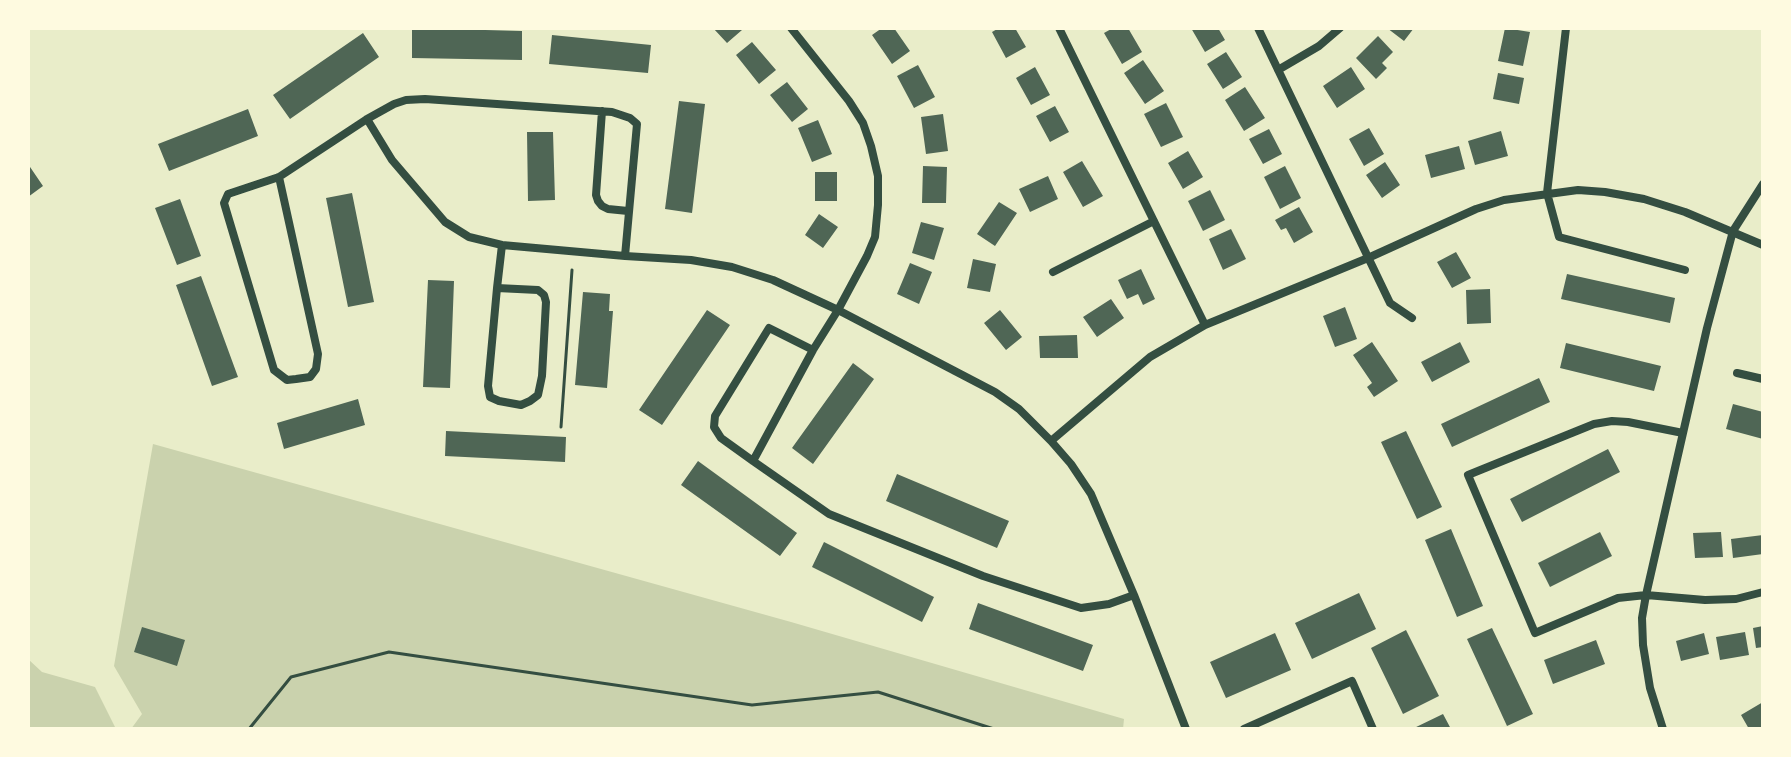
<!DOCTYPE html>
<style>
body{margin:0}
#map{position:relative;width:1791px;height:757px;overflow:hidden;background:#e9edc9;font-family:Overpass,sans-serif}
canvas{display:block}
.frame{position:absolute;inset:0;border:30px solid #fefae0;pointer-events:none}
</style>
<div id="map">
<canvas width="1791" height="757"></canvas>
<div class="frame"></div>
</div>
<script>
const ctx = document.querySelector('canvas').getContext('2d');
ctx.lineJoin = 'round';
function paint(path, color) { ctx.fillStyle = color; ctx.fill(path, 'evenodd'); }
const shape = rows => new Path2D(rows.map(r => 'M' + r).join(''));
function stroke(path, color, width, dash) { ctx.strokeStyle = color; ctx.lineWidth = width; ctx.lineCap = dash ? 'butt' : 'round'; ctx.setLineDash(dash || []); ctx.stroke(path); }
const green = shape([
 [153,444,791,622,1124,719,1123,729,131,729,142,714,114,666],
 [28,659,42,672,95,687,116,729,28,729]
]);
const building = shape([
 [412,28,522,31,522,60,412,58],
 [713,28,740,28,742,30,727,43],
 [882,28,894,28,910,51,892,64,872,35],
 [999,28,1015,28,1026,47,1006,58,992,32],
 [1113,28,1128,28,1142,52,1122,64,1104,33],
 [1191,28,1218,28,1225,40,1205,52],
 [1387,28,1414,28,1404,41],
 [1505,28,1530,32,1523,66,1498,61],
 [363,33,379,57,290,119,273,95],
 [552,35,651,45,648,73,549,64],
 [1378,36,1393,52,1382,63,1387,68,1376,79,1356,58],
 [752,42,776,70,759,84,736,55],
 [1226,52,1242,77,1223,89,1207,64],
 [1143,60,1164,91,1145,104,1124,73],
 [918,65,935,97,914,108,897,76],
 [1035,67,1050,95,1031,105,1016,78],
 [1351,67,1365,89,1337,108,1323,86],
 [1498,73,1524,78,1519,104,1493,99],
 [787,82,808,109,792,122,770,95],
 [1245,87,1265,118,1244,131,1225,100],
 [679,101,705,104,692,213,665,209],
 [1166,103,1183,137,1161,147,1144,114],
 [1055,106,1069,132,1050,142,1036,116],
 [248,109,258,136,169,171,158,144],
 [943,114,948,151,926,154,921,117],
 [818,120,832,154,812,162,798,128],
 [1369,128,1384,154,1364,166,1349,139],
 [1269,129,1282,154,1263,164,1249,139],
 [1501,131,1508,156,1475,165,1468,141],
 [527,132,553,132,555,200,528,201],
 [1459,146,1465,169,1431,178,1425,155],
 [1188,151,1203,177,1183,189,1168,163],
 [1082,161,1103,196,1083,207,1063,172],
 [1385,162,1400,185,1382,198,1366,175],
 [28,164,43,186,28,197],
 [923,166,947,167,946,203,922,203],
 [1285,166,1301,198,1280,209,1264,177],
 [815,172,837,172,837,201,815,201],
 [1048,176,1058,199,1030,212,1019,189],
 [1210,190,1225,220,1203,231,1188,201],
 [352,193,374,302,348,307,326,198],
 [180,199,201,256,177,265,155,208],
 [999,202,1017,213,995,246,977,234],
 [1299,207,1313,232,1294,243,1286,228,1281,230,1275,220],
 [819,214,838,227,823,248,805,235],
 [921,222,944,228,934,260,912,253],
 [1231,229,1246,259,1223,270,1209,239],
 [1456,252,1471,278,1452,288,1437,262],
 [973,259,996,264,990,292,967,288],
 [910,263,932,272,919,304,897,294],
 [1141,269,1155,299,1143,305,1138,294,1127,299,1118,280],
 [1567,274,1675,298,1670,323,1561,299],
 [201,276,238,377,212,386,176,285],
 [428,280,454,281,450,388,423,387],
 [1490,289,1491,323,1467,324,1466,290],
 [583,292,610,294,609,311,613,311,607,388,575,385],
 [1111,299,1124,318,1097,337,1083,317],
 [1345,307,1357,339,1335,347,1323,316],
 [707,310,730,325,662,425,639,410],
 [1000,310,1022,337,1006,350,984,323],
 [1077,335,1078,358,1040,358,1039,336],
 [1372,342,1398,381,1374,397,1367,387,1372,383,1353,355],
 [1460,342,1470,362,1432,382,1421,362],
 [1566,343,1661,366,1654,391,1560,368],
 [853,363,874,379,813,464,792,448],
 [1539,378,1550,402,1452,447,1441,424],
 [358,399,365,425,284,449,277,423],
 [1733,404,1763,412,1763,439,1726,429],
 [446,431,566,437,565,462,445,456],
 [1406,431,1442,507,1417,519,1381,442],
 [1608,449,1620,472,1522,522,1510,499],
 [698,461,797,533,780,556,681,485],
 [897,474,1009,521,997,548,886,501],
 [1451,529,1483,606,1457,617,1425,540],
 [1600,532,1612,556,1550,587,1538,563],
 [1721,532,1723,557,1695,558,1693,533],
 [1763,535,1763,554,1733,558,1731,539],
 [824,542,934,597,922,622,812,567],
 [1359,593,1376,629,1312,659,1295,623],
 [978,603,1093,645,1083,671,969,629],
 [1763,626,1763,647,1756,648,1753,628],
 [142,627,185,640,177,666,134,652],
 [1492,628,1533,714,1507,726,1467,639],
 [1406,630,1439,696,1403,714,1371,648],
 [1745,632,1749,655,1720,660,1716,637],
 [1275,633,1291,670,1226,698,1210,662],
 [1704,633,1709,654,1681,661,1676,641],
 [1596,640,1605,664,1553,684,1544,660],
 [1763,702,1763,726,1758,729,1749,729,1741,715],
 [1443,714,1451,729,1412,729]
]);
const path = shape([
 [561,427,572,270],
 [249,729,291,677,389,652,752,705,878,692,994,729]
]);
const minor = shape([
 [791,28,849,101,863,123,871,146,878,176,878,205,875,237,867,256,838,310,813,350,753,461,721,438,714,427,715,416,769,328,813,350],
 [1059,28,1205,325],
 [1258,28,1390,303,1412,318],
 [1566,28,1547,193,1559,237,1685,270],
 [1278,70,1319,46,1340,28],
 [602,111,596,195,598,201,602,206,608,209,628,211],
 [367,119,392,160,445,222,469,237,502,245,625,256,691,260,732,267,773,280,838,310,995,392,1019,409,1051,441,1071,464,1091,494,1134,595,1186,729],
 [279,177,367,119,394,104,406,100,425,99,612,112,630,118,637,124,625,256],
 [279,177,318,354,316,369,310,377,296,379,287,380,274,370,224,203,228,194,279,177],
 [1053,272,1154,221],
 [497,288,538,290,544,295,546,302,542,376,538,395,530,401,521,405,499,401,490,397,488,386,497,288,502,245],
 [1737,373,1763,379],
 [1683,433,1628,422,1612,421,1594,424,1468,475,1535,633,1618,598,1646,595,1705,600,1736,599,1763,592],
 [1051,441,1150,357,1205,325,1368,258,1476,209,1504,200,1578,190,1605,192,1644,199,1685,212,1763,245],
 [753,461,829,514,983,576,1081,608,1109,604,1134,595],
 [1244,729,1352,681,1373,729],
 [1663,729,1650,688,1643,645,1642,618,1646,595,1707,328,1733,231,1763,184]
]);
paint(green, '#cad2ad');
paint(building, '#4f6655');
stroke(path, '#344e41', 3);
stroke(minor, '#344e41', 8);
</script>
